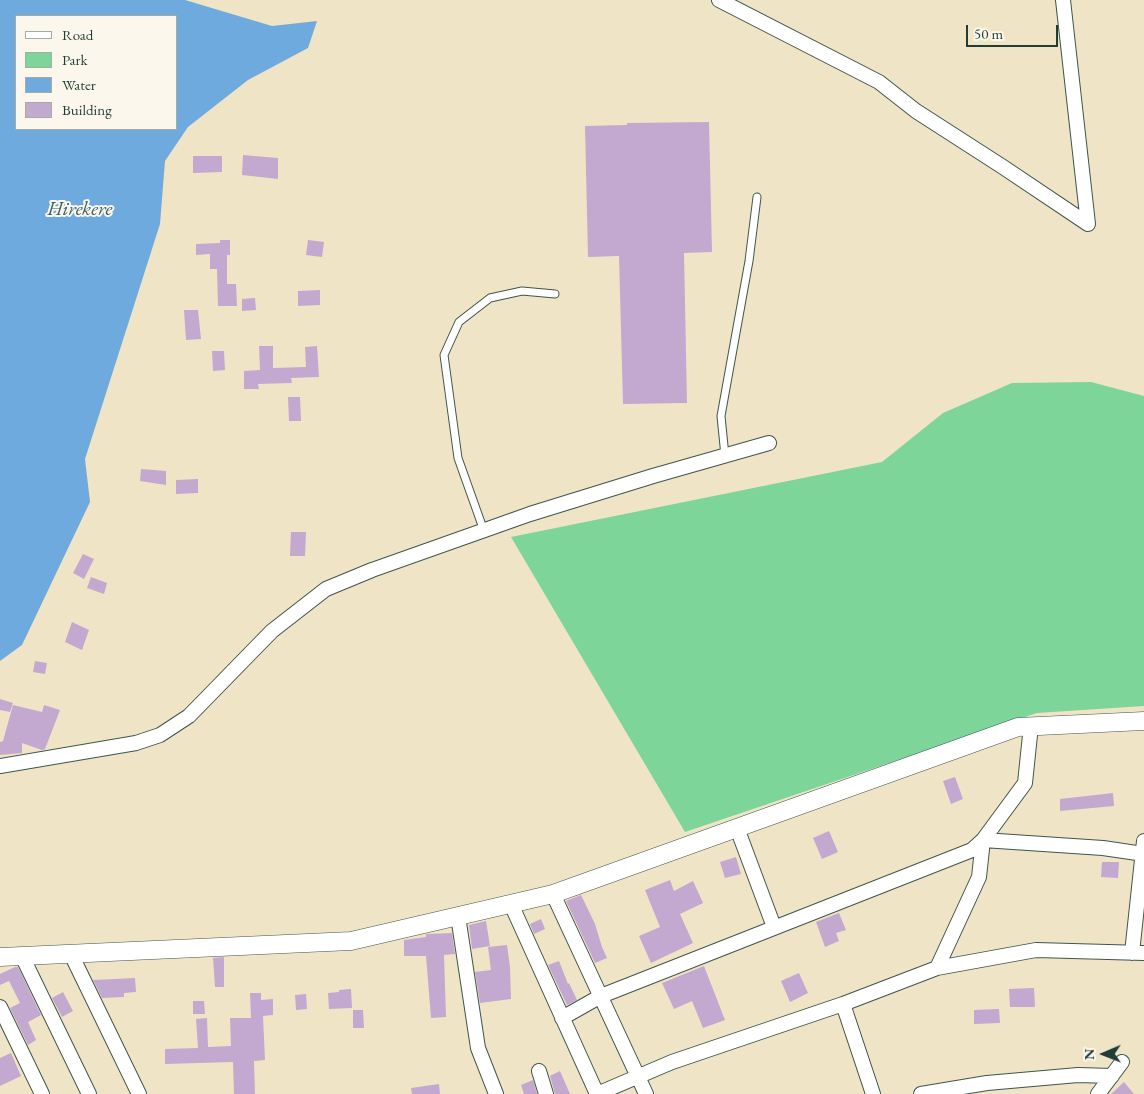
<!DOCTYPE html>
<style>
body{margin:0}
#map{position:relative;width:1144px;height:1094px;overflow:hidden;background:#f0e4c6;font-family:"EB Garamond",serif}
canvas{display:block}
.legend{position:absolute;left:15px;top:15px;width:162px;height:115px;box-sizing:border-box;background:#fbf7ec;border:1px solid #a3ada2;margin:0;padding:6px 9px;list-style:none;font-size:15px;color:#1f3d34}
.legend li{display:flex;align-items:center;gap:10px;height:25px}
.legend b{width:25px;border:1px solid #a3ada2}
.north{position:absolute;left:1079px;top:1029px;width:50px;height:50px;-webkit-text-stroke:4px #fbf7ec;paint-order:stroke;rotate:269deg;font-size:14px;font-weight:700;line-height:20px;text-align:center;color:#1f3d34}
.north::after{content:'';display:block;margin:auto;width:18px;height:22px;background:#1f3d34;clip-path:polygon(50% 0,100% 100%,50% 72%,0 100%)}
.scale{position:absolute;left:966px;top:25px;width:92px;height:22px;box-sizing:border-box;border:2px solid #1f3d34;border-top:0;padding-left:6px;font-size:15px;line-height:18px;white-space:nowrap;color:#1f3d34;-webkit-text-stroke:4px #fbf7ec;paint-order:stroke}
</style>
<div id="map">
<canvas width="1144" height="1094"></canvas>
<ul class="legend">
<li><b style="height:6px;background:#fff"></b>Road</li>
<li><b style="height:14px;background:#7dd59a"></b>Park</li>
<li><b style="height:14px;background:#6faadf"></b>Water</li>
<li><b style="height:14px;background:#c3a8d0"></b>Building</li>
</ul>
<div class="north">N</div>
<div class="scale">50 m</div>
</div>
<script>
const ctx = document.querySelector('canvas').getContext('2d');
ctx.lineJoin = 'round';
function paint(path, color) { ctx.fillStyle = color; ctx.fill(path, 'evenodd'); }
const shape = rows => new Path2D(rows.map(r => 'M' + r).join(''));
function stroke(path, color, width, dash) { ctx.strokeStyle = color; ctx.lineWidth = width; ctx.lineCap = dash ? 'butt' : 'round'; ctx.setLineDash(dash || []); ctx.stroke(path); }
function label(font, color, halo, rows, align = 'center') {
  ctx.font = font + ' "EB Garamond",serif'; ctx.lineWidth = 4; ctx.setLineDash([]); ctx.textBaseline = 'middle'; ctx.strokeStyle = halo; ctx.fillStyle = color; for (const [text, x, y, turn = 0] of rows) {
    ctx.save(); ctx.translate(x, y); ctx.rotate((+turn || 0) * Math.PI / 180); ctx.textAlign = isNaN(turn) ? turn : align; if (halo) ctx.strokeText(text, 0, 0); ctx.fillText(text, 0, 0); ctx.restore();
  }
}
const green = shape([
 [1091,382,1144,396,1144,706,1037,713,685,832,511,537,882,462,943,413,1012,383]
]);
const water = shape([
 [0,0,185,0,272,26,317,21,308,48,248,80,188,127,165,161,160,224,85,459,90,502,22,645,0,661],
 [16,16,176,16,176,129,16,129]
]);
const building = shape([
 [709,122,712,252,684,253,687,403,623,404,619,256,588,257,585,126,627,125,627,123],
 [243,155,278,158,278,179,242,175],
 [193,156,222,156,222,172,193,173],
 [220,240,230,240,230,255,227,255,227,284,236,284,237,306,218,306,217,269,210,269,210,254,196,255,196,244,220,243],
 [308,240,324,242,322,257,306,255],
 [320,290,320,305,298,306,298,291],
 [255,298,256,310,242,311,242,299],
 [184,310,198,310,201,339,186,340],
 [259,346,273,346,273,368,306,367,305,347,317,346,319,377,291,378,292,383,258,384,259,389,244,389,244,371,260,370],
 [212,351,224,351,225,370,213,371],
 [288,397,300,397,301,421,289,421],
 [141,469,166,471,166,485,140,481],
 [198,479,198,493,176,494,176,480],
 [291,532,306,532,305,556,290,556],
 [83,554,94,559,84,579,73,573],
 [91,577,107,583,104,594,87,588],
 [72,622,89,630,82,650,65,642],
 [35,661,47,663,45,674,33,672],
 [0,699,13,703,10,712,0,710],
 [13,705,42,712,44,705,60,710,45,749,42,750,22,743,22,753,0,755,0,742,3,741],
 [955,777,963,799,951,804,943,781],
 [1113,793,1114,806,1060,811,1060,799],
 [829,831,838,852,822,859,813,838],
 [736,857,741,874,725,878,720,862],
 [1102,862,1119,862,1118,878,1101,877],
 [670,880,674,891,693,881,703,903,680,914,693,943,651,963,639,936,660,927,645,890],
 [581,895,595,924,602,947,607,958,595,963,566,901],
 [839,913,846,930,836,933,839,941,825,947,816,922],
 [541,919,545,929,534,934,530,924],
 [486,921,490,946,472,949,469,925],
 [452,933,455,954,444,955,446,1017,431,1018,426,956,404,956,404,940,426,937,426,934,428,934],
 [507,945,510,967,511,999,480,1003,475,972,491,970,488,947],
 [224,957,224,987,215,987,213,958],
 [559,961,568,984,569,983,577,1000,567,1005,548,965],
 [704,966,725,1020,703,1028,692,1001,674,1009,662,983],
 [15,967,18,967,41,1015,28,1022,36,1040,28,1045,10,1008,20,1003,9,981,0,985,0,974],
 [799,973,808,993,790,1002,781,981],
 [135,978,136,992,124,993,124,997,102,998,93,980],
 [1034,988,1035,1007,1010,1007,1009,989],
 [351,989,352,1008,329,1009,328,993,339,992,339,990],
 [63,992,73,1011,62,1017,52,998],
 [250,993,261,993,261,1000,273,999,273,1015,263,1016,265,1060,254,1061,255,1094,234,1094,233,1062,165,1064,165,1049,198,1048,196,1019,207,1018,208,1047,231,1046,230,1018,251,1018],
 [306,994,307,1009,296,1010,295,995],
 [193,1001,204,1001,205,1014,193,1014],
 [999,1009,1000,1023,974,1024,974,1010],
 [353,1010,363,1010,364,1028,353,1028],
 [11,1053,21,1076,0,1086,0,1058],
 [560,1071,570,1094,555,1094,550,1076],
 [533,1080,537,1094,524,1094,521,1085],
 [1124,1082,1134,1094,1111,1094],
 [439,1084,440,1094,412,1094,411,1088]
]);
const service = shape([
 [725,456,721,416,749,261,757,197],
 [484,531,458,458,444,355,459,322,490,298,522,291,555,294]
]);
const minor = shape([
 [719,0,879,82,916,111,1003,167,1088,224,1063,0],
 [0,766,136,743,160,735,189,716,272,631,326,589,372,570,530,514,653,476,769,443],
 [737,828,774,927],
 [553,894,646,1094],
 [511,904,597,1094],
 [458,916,478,1048,496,1094],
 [1132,953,1144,841],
 [71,954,139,1094],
 [22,956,89,1094],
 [937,968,1036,950,1144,953],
 [843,1004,873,1094],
 [0,1007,42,1094],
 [562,1018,601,996,972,850,983,840,1025,783,1030,735,1029,727],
 [539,1071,546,1094],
 [597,1094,672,1062,843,1004,937,968,979,877,983,840,1103,848,1144,854],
 [921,1094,987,1083,1078,1075,1112,1076],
 [1098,1094,1122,1062]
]);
const tertiary = shape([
 [0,957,351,941,553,894,1018,727,1144,721]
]);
const waterNames = [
 ["Hirekere",80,210]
];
paint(green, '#7dd59a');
paint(water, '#6faadf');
paint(building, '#c3a8d0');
stroke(service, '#3e564a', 9);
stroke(minor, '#3e564a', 16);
stroke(tertiary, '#3e564a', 19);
stroke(service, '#fff', 7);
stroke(minor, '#fff', 14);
stroke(tertiary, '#fff', 18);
label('italic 20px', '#375e67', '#fbf7ec', waterNames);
</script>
